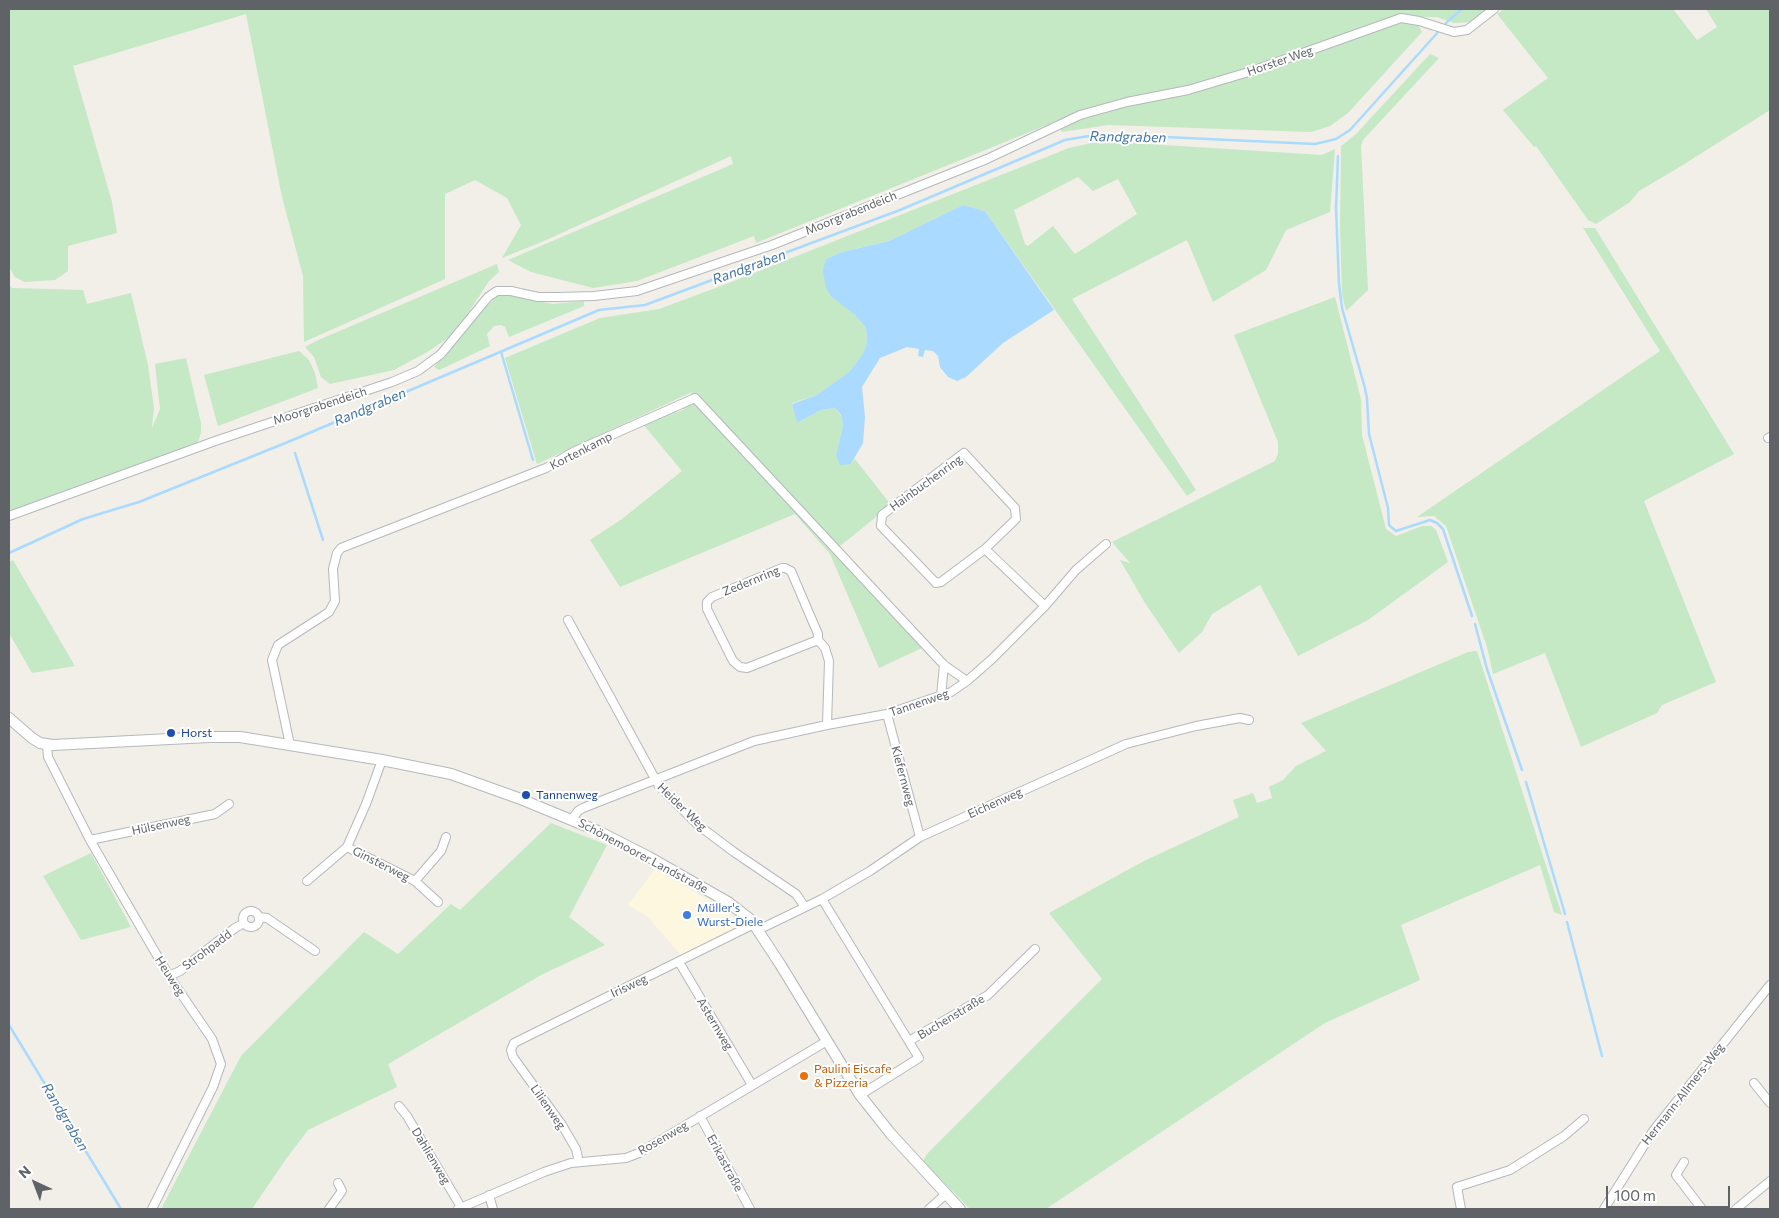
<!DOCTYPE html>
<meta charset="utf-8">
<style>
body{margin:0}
#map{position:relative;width:1779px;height:1218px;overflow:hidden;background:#f1efe8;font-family:Commissioner,sans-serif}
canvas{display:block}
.frame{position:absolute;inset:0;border:10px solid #5f6368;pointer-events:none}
.north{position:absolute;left:10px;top:1158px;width:50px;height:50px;-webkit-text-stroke:4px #fff;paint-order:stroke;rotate:317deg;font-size:14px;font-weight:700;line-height:20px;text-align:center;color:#5f6368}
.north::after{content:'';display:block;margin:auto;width:18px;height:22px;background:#5f6368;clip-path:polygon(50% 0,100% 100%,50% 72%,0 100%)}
.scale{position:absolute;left:1606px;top:1186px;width:124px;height:22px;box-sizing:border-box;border:2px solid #5f6368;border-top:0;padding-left:6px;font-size:15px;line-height:18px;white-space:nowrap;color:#5f6368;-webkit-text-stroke:4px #fff;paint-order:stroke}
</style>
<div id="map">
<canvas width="1779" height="1218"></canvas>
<div class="frame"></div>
<div class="north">N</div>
<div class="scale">100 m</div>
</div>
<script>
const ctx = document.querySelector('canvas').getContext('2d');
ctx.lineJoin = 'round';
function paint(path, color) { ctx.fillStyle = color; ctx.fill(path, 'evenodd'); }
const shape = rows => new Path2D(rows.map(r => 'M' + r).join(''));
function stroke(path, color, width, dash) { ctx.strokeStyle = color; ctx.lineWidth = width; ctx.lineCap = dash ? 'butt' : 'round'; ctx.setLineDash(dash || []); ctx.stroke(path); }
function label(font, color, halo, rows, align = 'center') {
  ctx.font = font + ' Commissioner,sans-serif'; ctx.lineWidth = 4; ctx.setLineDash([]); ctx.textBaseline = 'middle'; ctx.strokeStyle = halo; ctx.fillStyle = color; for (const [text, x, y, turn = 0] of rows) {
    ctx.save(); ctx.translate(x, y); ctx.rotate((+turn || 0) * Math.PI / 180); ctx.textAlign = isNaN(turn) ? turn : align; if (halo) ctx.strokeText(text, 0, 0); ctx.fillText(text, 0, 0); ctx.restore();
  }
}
const commercial = shape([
 [655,869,697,893,726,912,742,924,740,928,682,956,647,916,628,905]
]);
const green = shape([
 [9,9,1487,9,1471,22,1454,23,1437,17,1420,17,1400,14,1251,68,1187,86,1079,112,756,243,754,236,637,281,593,288,531,272,508,260,733,164,731,156,544,241,502,258,521,225,507,198,475,180,445,194,445,279,304,342,303,276,282,197,246,14,73,66,112,202,117,233,68,246,68,271,55,280,24,282,15,277,9,267],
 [1504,9,1673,9,1697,40,1717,27,1706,9,1770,9,1770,110,1678,168,1639,191,1630,202,1596,224,1588,220,1536,146,1534,147,1503,110,1548,78,1497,14],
 [1401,22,1418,25,1422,32,1348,113,1330,126,1311,132,1108,125,1062,132,1060,128,1081,119,1128,106,1189,94,1253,75],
 [1430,54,1439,58,1363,140,1361,146,1368,290,1346,311,1342,294,1340,228,1341,146,1356,134],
 [1101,141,1322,155,1335,149,1330,212,1286,230,1266,270,1213,302,1187,240,1072,299,1196,490,1187,496,985,211,963,205,889,241,842,252,826,259,855,315,866,328,867,342,863,354,849,372,817,395,792,403,797,423,821,410,835,408,841,416,843,426,836,455,851,464,855,459,891,505,835,550,922,648,879,668,830,554,795,514,620,587,590,540,622,519,682,471,642,423,683,410,692,392,537,464,505,358,600,318,659,309,729,283,1069,148],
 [1078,177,1093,191,1118,179,1137,214,1075,254,1053,226,1028,246,1025,244,1014,210],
 [1583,228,1595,228,1734,454,1644,501,1716,682,1662,705,1657,713,1581,747,1545,653,1493,674,1487,647,1446,526,1434,516,1417,517,1660,351],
 [497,264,499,272,489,281,455,333,429,351,394,370,330,384,321,377,314,357,305,347,316,341],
 [9,285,12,288,83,290,87,304,131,293,148,365,154,408,152,428,160,409,155,364,186,358,201,423,201,433,197,444,9,513],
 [508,295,553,304,584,301,584,306,509,337,505,327,501,325,494,326,487,334,490,346,439,370,434,367,484,308,498,296],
 [1335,297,1361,399,1362,435,1386,529,1396,536,1422,526,1431,526,1436,530,1448,562,1368,620,1298,656,1260,585,1212,614,1202,632,1179,653,1145,603,1120,560,1130,563,1112,542,1275,461,1278,454,1278,442,1234,335],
 [299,351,309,360,315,373,318,388,218,426,204,375],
 [13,560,75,666,32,673,9,633,9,562],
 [1477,651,1562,915,1554,912,1540,865,1401,925,1420,980,1325,1023,1046,1209,970,1209,923,1161,927,1154,1102,979,1049,913,1144,861,1239,817,1233,800,1253,793,1257,803,1272,798,1269,787,1283,780,1296,766,1326,751,1301,723,1468,652],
 [551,823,607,845,569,917,605,945,543,974,388,1064,397,1087,308,1130,286,1159,252,1209,161,1209,241,1056,364,932,398,954,451,904,460,910],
 [91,853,131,927,81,940,43,876]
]);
const water = shape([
 [963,205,985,211,1054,310,1003,343,966,377,957,381,948,377,940,367,938,356,933,351,925,350,923,357,918,356,919,349,907,347,880,358,862,387,865,417,863,443,851,464,840,465,836,455,843,426,841,415,835,408,821,410,797,423,792,404,817,395,849,372,863,354,867,342,866,328,855,315,831,296,826,288,823,271,826,259,842,252,889,241]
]);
const stream = shape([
 [1338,156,1336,208,1339,284,1342,308,1365,388,1367,399,1369,434,1388,508,1389,525,1396,531,1430,520,1437,523,1443,529,1472,616],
 [501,352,533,460],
 [295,453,323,540],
 [9,553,83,519,139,502,288,442,599,310,645,305,900,210,1065,140,1101,134,1315,144,1336,139,1350,130,1448,21,1462,9],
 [1475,624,1487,669,1522,770],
 [1526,782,1565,914],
 [1567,922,1602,1056],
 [9,1025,121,1209]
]);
const minor = shape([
 [1768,438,1770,437],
 [9,516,218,440,392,382,418,371,441,354,488,297,497,291,511,291,538,297,558,297,594,296,637,291,772,245,987,159,1080,115,1127,102,1188,90,1252,71,1401,18,1419,21,1454,32,1467,30,1494,9],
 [985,549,941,582,936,583,881,526,882,515,964,453,1015,508,1016,519,985,549,1045,606],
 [568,620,659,786,698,825,734,852,796,894,805,907],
 [818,640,747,668,740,667,733,661,707,609,707,602,712,597,782,568,785,568,791,571,818,634,818,640,825,648,829,661,827,725],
 [941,696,944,665],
 [887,714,920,837],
 [47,745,48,757,90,840,169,976,212,1039,221,1064,213,1087,152,1209],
 [290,745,272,660,278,645,329,612,335,601,333,569,337,553,341,548,546,468,573,452,695,398,944,665,967,681],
 [572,819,578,811,583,808,754,741,827,725,887,714,951,692,967,681,992,659,1045,606,1076,570,1106,544],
 [90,840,215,814,229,804],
 [347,847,415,881,438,902],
 [307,881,347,847,366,804,382,760],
 [415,881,441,851,446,837],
 [822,899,919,1058,860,1095],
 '243 919a8 8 0 1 1 16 0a8 8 0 1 1-16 0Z',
 [259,917,267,918,315,951],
 [758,930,822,899,870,871,920,837,1126,744,1196,726,1240,718,1249,720],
 [679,962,752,1085],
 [169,976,180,971,235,928,244,923],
 [909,1041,988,995,1035,949],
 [1754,1083,1770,1103],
 [399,1106,407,1116,461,1207],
 [700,1116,750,1209],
 [579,1162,576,1149,562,1125,513,1057,511,1050,514,1043,754,924],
 [1684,1162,1676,1175,1702,1209],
 [489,1195,493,1209],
 [329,1209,342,1191,338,1183],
 [458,1209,544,1172,571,1163,626,1158,639,1153,827,1041],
 [929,1209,945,1195],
 [1461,1209,1457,1187,1510,1170,1564,1136,1584,1119],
 [1604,1209,1653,1131,1770,985],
 [1736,1209,1770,1181]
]);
const tertiary = shape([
 [9,718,32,738,40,743,53,745,209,737,240,737,382,760,451,774,518,798,598,831,649,857,728,902,751,920,780,964,860,1095,891,1134,960,1209]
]);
const markers = [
 [171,733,5,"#1a4fb4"],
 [526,795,5,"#1a4fb4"],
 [687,915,5,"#3f7fe0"],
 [804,1076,5,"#e8710a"]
];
const streetNames = [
 ["Horster Weg",1280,61,-19],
 ["Moorgrabendeich",851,213,-22],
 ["Moorgrabendeich",320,406,-18],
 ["Kortenkamp",581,451,-27],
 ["Hainbuchenring",926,483,-36],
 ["Zedernring",751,581,-22],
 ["Tannenweg",919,703,-19],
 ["Kiefernweg",903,776,75],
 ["Eichenweg",995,803,-24],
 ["Heider Weg",682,807,44],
 ["Hülsenweg",161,825,-12],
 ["Schönemoorer Landstraße",643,856,28],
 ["Ginsterweg",381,864,27],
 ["Strohpadd",207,950,-37],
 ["Heuweg",170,976,57],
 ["Irisweg",629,986,-25],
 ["Buchenstraße",951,1017,-31],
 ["Asternweg",715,1024,59],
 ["Hermann-Allmers-Weg",1683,1094,-52],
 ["Lilienweg",548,1107,55],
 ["Rosenweg",663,1138,-30],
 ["Dahlienweg",431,1156,59],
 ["Erikastraße",725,1163,62]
];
const transitNames = [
 ["Horst",181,733],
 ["Tannenweg",536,795]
];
const shopNames = [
 ["Müller's",697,908],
 ["Wurst-Diele",697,922]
];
const foodNames = [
 ["Paulini Eiscafe",814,1069],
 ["& Pizzeria",814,1083]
];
const waterNames = [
 ["Randgraben",1128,137,1],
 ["Randgraben",749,267,-20],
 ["Randgraben",370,407,-23],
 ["Randgraben",65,1117,59]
];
paint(commercial, '#fef7e0');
paint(green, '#c5e8c5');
paint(water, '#aadaff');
stroke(stream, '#aadaff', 2.5);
stroke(minor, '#b5b8bc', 10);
stroke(tertiary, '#b5b8bc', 12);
stroke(minor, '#fff', 8);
stroke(tertiary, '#fff', 10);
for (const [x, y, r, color] of markers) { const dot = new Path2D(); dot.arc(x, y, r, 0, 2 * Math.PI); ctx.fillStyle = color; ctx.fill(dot); stroke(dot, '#fff', 2); }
label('12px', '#5f6368', '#fff', streetNames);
label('12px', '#164399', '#fff', transitNames, 'left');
label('12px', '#366cbe', '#fff', shopNames, 'left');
label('12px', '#c56008', '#fff', foodNames, 'left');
label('italic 14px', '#4174aa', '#fff', waterNames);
</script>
